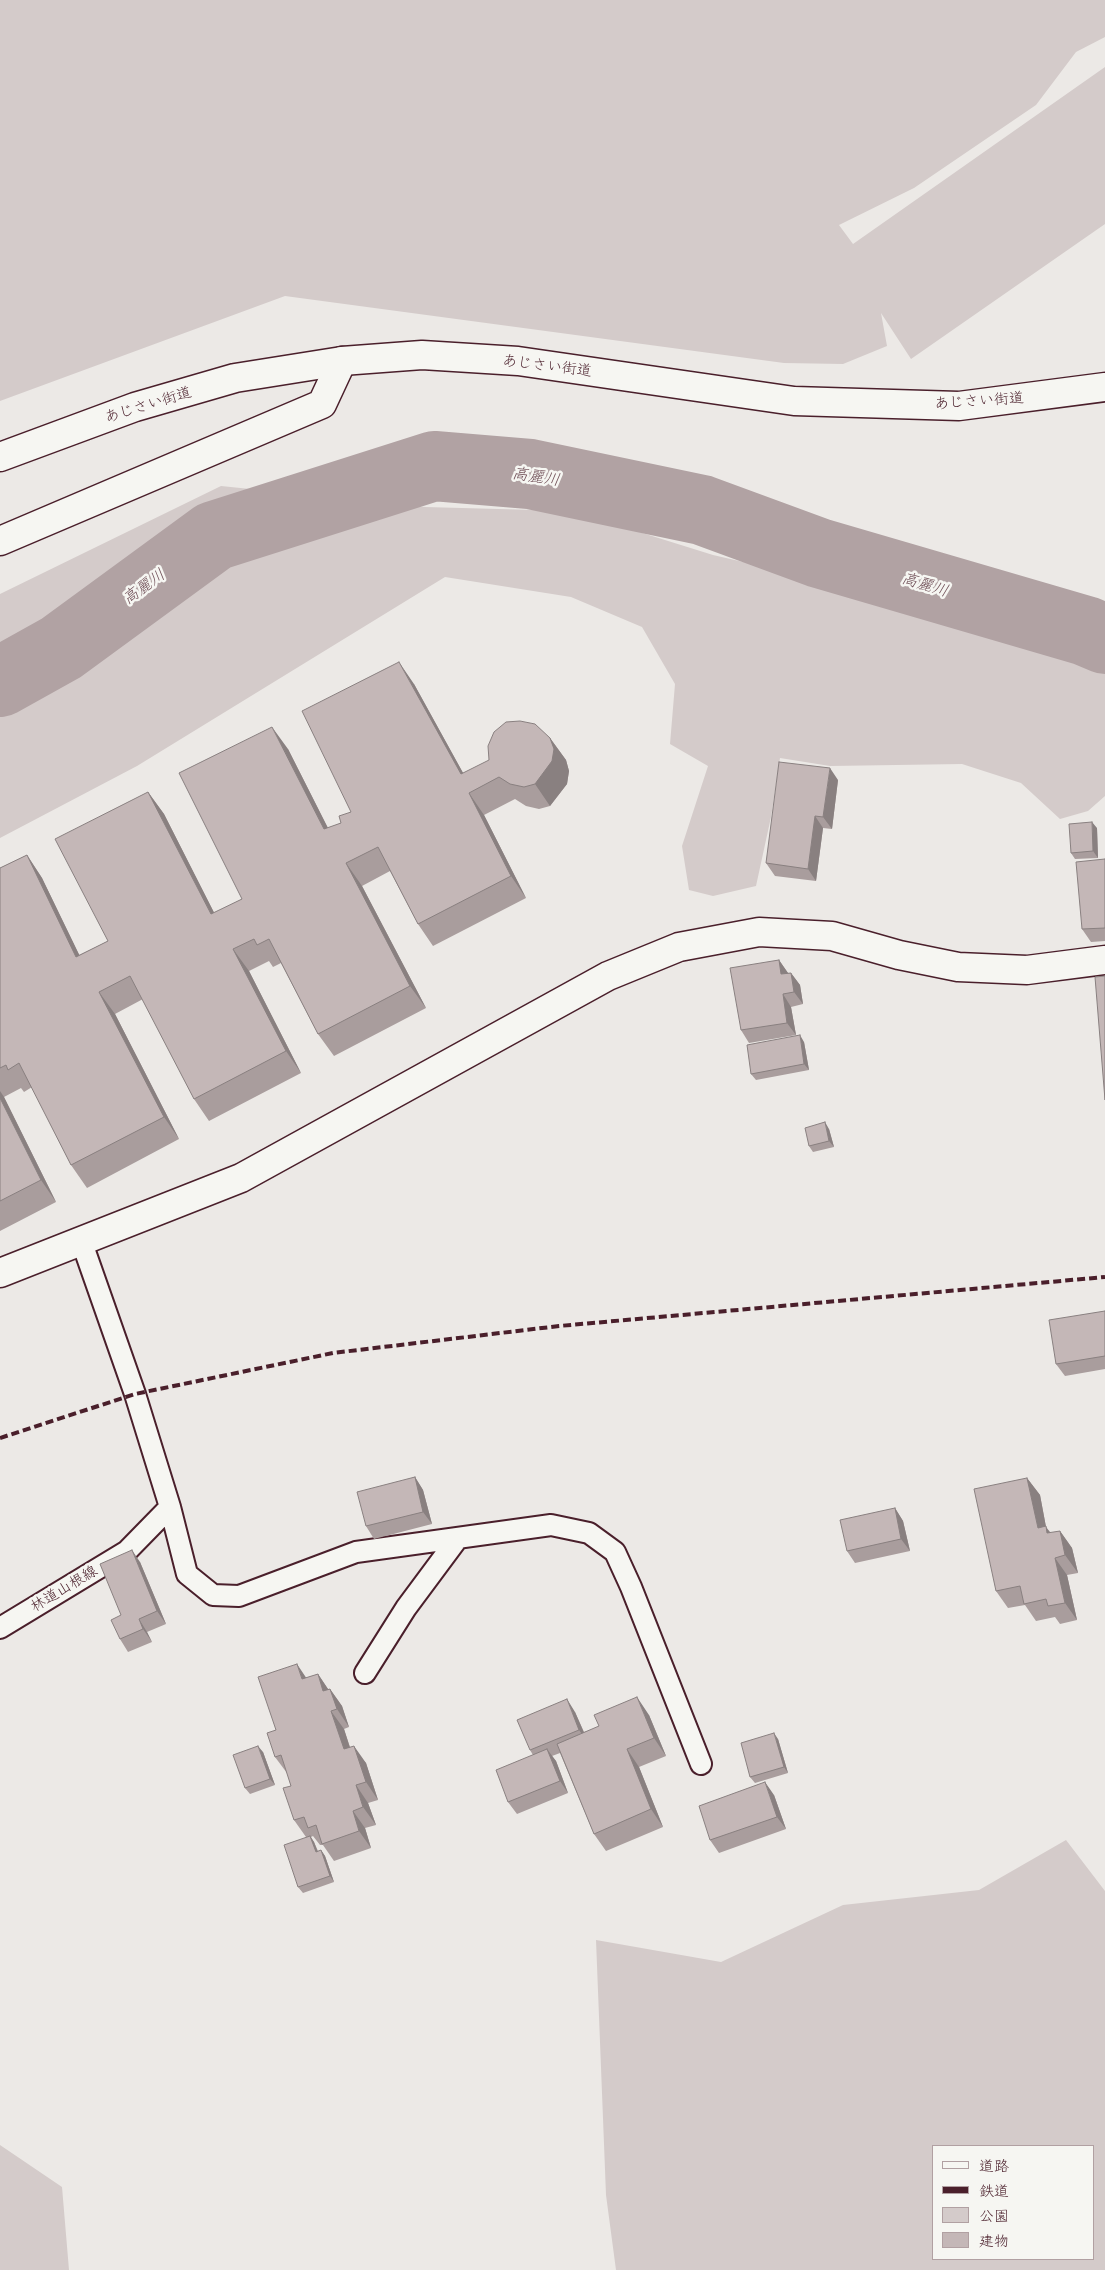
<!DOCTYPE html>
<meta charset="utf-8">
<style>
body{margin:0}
#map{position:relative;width:1105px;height:2270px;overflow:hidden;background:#ece9e6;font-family:Delius,"Klee One",sans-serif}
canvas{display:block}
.legend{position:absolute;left:932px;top:2145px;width:162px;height:115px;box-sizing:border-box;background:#f6f6f2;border:1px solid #b1a0a2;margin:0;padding:6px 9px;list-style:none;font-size:15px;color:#4a1f2b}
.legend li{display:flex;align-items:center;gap:10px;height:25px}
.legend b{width:25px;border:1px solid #b1a0a2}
</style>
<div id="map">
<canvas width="1105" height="2270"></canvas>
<ul class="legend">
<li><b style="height:6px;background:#f6f6f2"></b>道路</li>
<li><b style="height:6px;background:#4a1f2b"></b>鉄道</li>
<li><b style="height:14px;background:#d4cbca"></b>公園</li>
<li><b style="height:14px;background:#c4b7b7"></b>建物</li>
</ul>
</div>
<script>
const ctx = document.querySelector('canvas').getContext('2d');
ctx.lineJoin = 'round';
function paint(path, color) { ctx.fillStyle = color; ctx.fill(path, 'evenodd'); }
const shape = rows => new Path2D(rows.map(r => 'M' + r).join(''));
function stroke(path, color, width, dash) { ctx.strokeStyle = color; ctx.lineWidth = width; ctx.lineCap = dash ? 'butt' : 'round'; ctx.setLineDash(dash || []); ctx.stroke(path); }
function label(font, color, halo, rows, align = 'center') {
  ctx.font = font + ' Delius,"Klee One",sans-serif'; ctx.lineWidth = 5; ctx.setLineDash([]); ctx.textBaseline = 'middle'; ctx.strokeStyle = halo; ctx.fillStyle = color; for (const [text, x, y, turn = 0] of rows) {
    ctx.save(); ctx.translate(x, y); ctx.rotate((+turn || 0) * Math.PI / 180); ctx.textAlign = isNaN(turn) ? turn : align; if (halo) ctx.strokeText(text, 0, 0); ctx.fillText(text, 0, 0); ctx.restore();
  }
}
const green = shape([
 [0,0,1105,0,1105,37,1076,52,1036,105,914,188,839,225,853,244,1105,67,1105,224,911,359,881,313,887,346,843,364,784,363,285,296,0,401],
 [221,486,425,507,572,511,713,555,952,610,1070,648,1105,662,1105,796,1088,811,1060,819,1021,783,962,764,830,766,780,758,771,817,756,886,713,896,689,890,682,846,708,766,670,744,675,684,642,627,571,597,445,577,137,766,0,838,0,594],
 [1066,1840,1105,1891,1105,2270,616,2270,606,2195,596,1940,721,1962,843,1905,979,1890],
 [934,2146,1094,2146,1094,2259,934,2259],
 [0,2145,62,2187,69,2270,0,2270]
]);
const river = shape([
 [0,682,61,648,214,536,434,466,530,474,702,510,819,553,1086,631,1105,639]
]);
const lane = shape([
 [81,1240,135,1394,170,1507,187,1574,213,1595,239,1596,356,1552,551,1525,589,1533,615,1552,631,1587,701,1764],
 [0,1628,127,1551,170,1507],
 [365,1673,406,1608,458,1538]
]);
const street = shape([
 [0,541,322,404,342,361],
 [0,1273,241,1178,608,976,679,947,759,932,832,936,899,955,958,967,1027,970,1105,960]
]);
const highway = shape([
 [0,457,135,407,235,378,342,361,422,355,518,361,794,401,959,406,1105,387]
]);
const rail = shape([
 [0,1438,135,1394,333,1353,559,1326,1105,1277]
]);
const wall = shape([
 [414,684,463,773,550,738,566,760,569,771,567,784,550,806,539,809,526,806,515,799,484,815,526,898,433,946,418,924,390,871,362,886,426,1008,334,1056,318,1034,281,963,273,967,269,961,249,971,301,1073,209,1121,194,1099,143,999,115,1014,179,1139,87,1188,71,1165,32,1087,24,1092,21,1088,4,1097,56,1202,0,1231,0,868,27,855,42,878,79,955,108,941,148,792,164,814,214,913,242,899,288,749,328,828,341,823,351,812],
 [838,780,832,829,823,828,816,881,775,876,766,863],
 [1097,828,1098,858,1075,859,1071,853],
 [1105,859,1105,941,1091,942,1082,929],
 [779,960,788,973,791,973,800,985,803,1004,791,1007,796,1035,749,1043,741,1030],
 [804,1042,809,1070,756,1080,751,1074],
 [829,1129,834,1147,813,1152,809,1146],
 [1105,1311,1105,1369,1065,1376,1056,1364],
 [415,1477,423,1490,432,1524,374,1539,366,1526],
 [1027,1478,1040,1495,1046,1527,1051,1533,1060,1531,1072,1548,1078,1573,1067,1575,1077,1620,1060,1624,1055,1617,1036,1621,1025,1605,1008,1608,996,1591],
 [895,1508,903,1521,910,1551,855,1563,847,1551],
 [140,1562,166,1624,147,1632,152,1642,128,1652,120,1639,121,1615],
 [318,1674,328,1689,330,1689,342,1706,349,1727,344,1729,350,1747,366,1763,378,1800,368,1803,376,1825,365,1828,371,1848,334,1861,323,1845,320,1845,313,1836,311,1837,314,1842,318,1851,321,1850,325,1856,334,1882,303,1893,298,1887,306,1837,294,1820,291,1786,287,1773,275,1757,276,1730,306,1678],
 [575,1712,584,1732,649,1715,666,1756,639,1767,663,1827,606,1851,594,1834,560,1753,552,1756,556,1761,568,1793,517,1814,508,1802,533,1755,530,1750],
 [778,1739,788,1773,755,1783,750,1777],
 [263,1752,275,1785,250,1794,245,1788],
 [774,1795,786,1829,719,1853,710,1840]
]);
const shadedWall = shape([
 [399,662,414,684,473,791,461,774],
 [272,727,288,749,340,852,324,829],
 [550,738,566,760,569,771,567,784,550,806,535,784],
 [830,768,838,780,832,829,823,817],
 [148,792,164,814,226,936,211,914],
 [469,793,484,815,526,898,511,876],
 [815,816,823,828,816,881,808,869],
 [1092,822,1097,828,1098,858,1093,851],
 [27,855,42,878,91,979,76,957],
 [346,863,362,886,426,1008,410,986],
 [233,949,249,971,301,1073,286,1051],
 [779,960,788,973,790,987,781,974],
 [791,973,800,985,803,1004,794,992],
 [99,992,115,1014,179,1139,164,1117],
 [783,994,791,1007,796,1035,787,1023],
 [800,1035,804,1042,809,1070,804,1064],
 [0,1091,4,1097,56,1202,41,1180,0,1098],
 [825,1122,829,1129,834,1147,829,1141],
 [415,1477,423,1490,432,1524,423,1512],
 [1027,1478,1040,1495,1046,1527,1058,1544,1038,1528],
 [895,1508,903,1521,910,1551,901,1539],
 [1060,1531,1072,1548,1078,1573,1065,1555],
 [132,1550,140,1562,166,1624,157,1611],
 [1055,1558,1067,1575,1077,1620,1065,1603],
 [139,1619,147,1632,152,1642,143,1629],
 [297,1664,309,1682,302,1679],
 [318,1674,330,1692,323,1691],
 [330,1689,342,1706,349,1727,337,1709],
 [637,1697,649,1715,666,1756,654,1738],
 [567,1699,575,1712,588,1742,579,1730],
 [331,1711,344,1729,356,1767,344,1749],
 [774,1733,778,1739,788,1773,784,1767],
 [258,1746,263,1752,275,1785,270,1779],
 [354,1746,366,1763,378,1800,366,1782],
 [547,1749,556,1761,568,1793,560,1781],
 [627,1749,639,1767,663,1827,651,1809],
 [765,1782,774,1795,786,1829,777,1817],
 [356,1785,368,1803,376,1825,363,1807],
 [353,1811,365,1828,371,1848,359,1831],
 [310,1836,314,1842,320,1858,316,1852],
 [321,1850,325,1856,334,1882,330,1876]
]);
const building = shape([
 [399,662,461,774,489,760,488,746,494,732,506,722,520,721,535,724,550,738,554,749,552,761,535,784,524,787,510,784,499,777,469,793,511,876,418,924,378,847,346,863,410,986,318,1034,269,939,257,945,254,939,233,949,286,1051,194,1099,130,976,99,992,164,1117,71,1165,19,1063,8,1070,6,1065,0,1068,0,868,27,855,76,957,108,941,55,839,148,792,211,914,242,899,179,773,272,727,324,829,341,823,339,816,351,812,302,711,399,662],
 [779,762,830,768,823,817,815,816,808,869,766,863,779,762],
 [1092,822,1093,851,1071,853,1069,824,1092,822],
 [1105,859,1105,928,1082,929,1076,862,1105,859],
 [779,960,781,974,791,973,794,992,783,994,787,1023,741,1030,730,968,779,960],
 [1105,976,1105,1100,1095,977,1105,976],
 [800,1035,804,1064,751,1074,747,1045,800,1035],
 [0,1098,41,1180,0,1201,0,1098],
 [825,1122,829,1141,809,1146,805,1128,825,1122],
 [1105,1311,1105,1356,1056,1364,1049,1320,1105,1311],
 [415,1477,423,1512,366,1526,357,1492,415,1477],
 [1027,1478,1038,1528,1046,1526,1047,1533,1060,1531,1065,1555,1055,1558,1065,1603,1048,1606,1046,1599,1024,1604,1020,1586,996,1591,974,1489,1027,1478],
 [895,1508,901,1539,847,1551,840,1520,895,1508],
 [132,1550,157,1611,139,1619,143,1629,120,1639,111,1620,121,1615,100,1564,132,1550],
 [297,1664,302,1679,318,1674,323,1691,330,1689,337,1709,331,1711,344,1749,354,1746,366,1782,356,1785,363,1807,353,1811,359,1831,322,1844,316,1825,308,1828,304,1817,294,1820,283,1788,291,1786,281,1755,275,1757,267,1733,276,1730,258,1677,297,1664],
 [637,1697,654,1738,627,1749,651,1809,594,1834,557,1744,599,1726,594,1715,637,1697],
 [567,1699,579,1730,530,1750,517,1720,567,1699],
 [774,1733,784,1767,750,1777,741,1743,774,1733],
 [258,1746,270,1779,245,1788,233,1755,258,1746],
 [547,1749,560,1781,508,1802,496,1770,547,1749],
 [765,1782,777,1817,710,1840,699,1806,765,1782],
 [310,1836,316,1852,321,1850,330,1876,298,1887,284,1845,310,1836]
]);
const streetNames = [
 ["あじさい街道",547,366,7],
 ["あじさい街道",979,401,-4],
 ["あじさい街道",148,405,-17],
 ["林道山根線",64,1589,-31]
];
const waterNames = [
 ["高麗川",536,477,9],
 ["高麗川",925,585,17],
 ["高麗川",144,587,-36]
];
paint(green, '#d4cbca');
stroke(river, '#b1a2a3', 70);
stroke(lane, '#4a1f2b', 24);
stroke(street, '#4a1f2b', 31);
stroke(highway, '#4a1f2b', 31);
stroke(lane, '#f6f6f2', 20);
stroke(street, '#f6f6f2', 28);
stroke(highway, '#f6f6f2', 28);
stroke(rail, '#4a1f2b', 4, [8, 4]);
paint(wall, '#a99d9d');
paint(shadedWall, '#898080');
paint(building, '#c4b7b7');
stroke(building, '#898080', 1);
label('15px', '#4a1f2b', '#f6f6f2', streetNames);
label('italic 16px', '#6e4d55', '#f6f6f2', waterNames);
</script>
